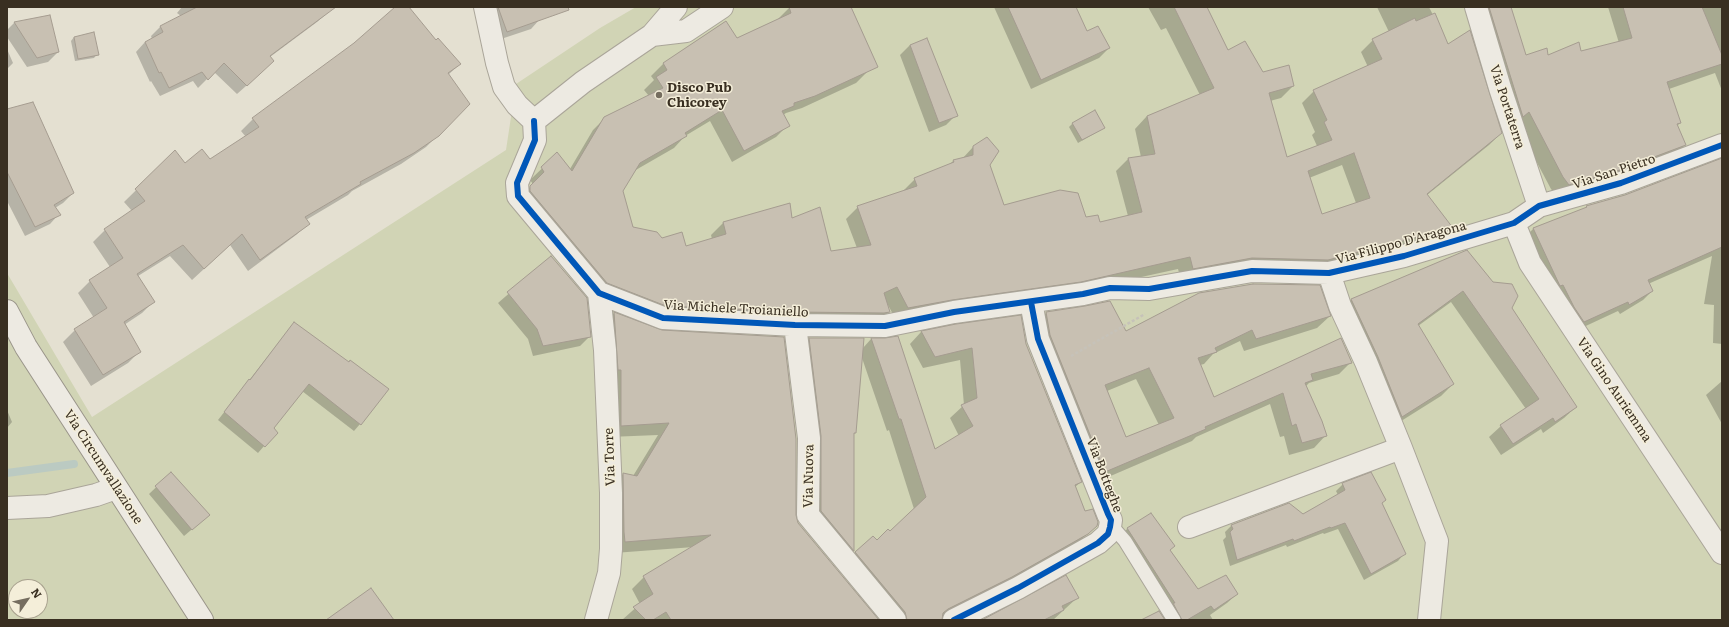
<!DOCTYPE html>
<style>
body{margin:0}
#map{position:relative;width:1729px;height:627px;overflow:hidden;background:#e4e0d1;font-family:Literata,serif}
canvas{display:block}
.frame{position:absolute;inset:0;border:8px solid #392f21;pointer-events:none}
.north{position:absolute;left:8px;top:579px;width:40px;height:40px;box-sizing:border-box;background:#f4eed9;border:1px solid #a9a28f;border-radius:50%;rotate:56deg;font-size:11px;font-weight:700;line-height:16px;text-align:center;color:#392f21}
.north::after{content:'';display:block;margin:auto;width:14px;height:18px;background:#756d5f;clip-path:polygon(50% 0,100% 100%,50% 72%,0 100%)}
</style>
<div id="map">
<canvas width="1729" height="627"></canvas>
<div class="frame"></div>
<div class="north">N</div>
</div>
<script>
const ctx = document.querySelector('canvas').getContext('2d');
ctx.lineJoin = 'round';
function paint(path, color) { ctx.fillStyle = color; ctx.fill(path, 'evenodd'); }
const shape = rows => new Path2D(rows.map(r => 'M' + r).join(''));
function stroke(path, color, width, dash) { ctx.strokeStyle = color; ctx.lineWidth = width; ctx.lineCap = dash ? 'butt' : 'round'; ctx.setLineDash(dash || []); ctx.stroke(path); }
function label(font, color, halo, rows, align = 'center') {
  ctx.font = font + ' Literata,serif'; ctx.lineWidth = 3; ctx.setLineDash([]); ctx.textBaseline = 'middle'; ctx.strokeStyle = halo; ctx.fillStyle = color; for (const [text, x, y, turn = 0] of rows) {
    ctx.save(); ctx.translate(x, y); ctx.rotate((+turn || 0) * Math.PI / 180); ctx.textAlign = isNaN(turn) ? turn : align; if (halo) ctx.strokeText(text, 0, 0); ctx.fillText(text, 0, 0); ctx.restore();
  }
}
const green = shape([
 [636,7,1722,7,1722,620,7,620,7,273,92,417,506,150,516,84,600,28],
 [16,587,40,587,40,611,16,611]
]);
const shadow = shape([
 [182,7,334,7,317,22,270,57,264,70,237,94,214,72,198,88,193,81,160,96,151,81,150,82,136,52,145,42,152,39,151,36,160,27,181,16,177,13],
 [397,7,408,7,436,42,460,64,448,75,469,104,426,147,401,164,352,191,348,195,306,220,308,224,296,235,248,271,230,245,192,280,170,256,138,276,154,301,142,313,124,325,140,351,128,363,91,386,63,342,75,330,94,318,78,293,90,281,110,267,93,242,105,230,132,211,124,202,175,152,185,164,210,160,246,137,241,131,253,119,355,44],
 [485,7,543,7,540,19,531,29,498,40],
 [790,7,850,7,868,71,856,83,802,108,786,113,783,115,788,125,776,137,732,162,710,121,685,136,674,148,634,171,622,191,633,228,685,248,712,239,711,235,723,223,789,205,792,219,830,252,857,248,846,219,858,207,903,191,915,179,949,165,953,161,962,159,973,147,989,165,1003,206,1085,218,1099,223,1128,216,1116,171,1128,159,1141,157,1135,129,1147,116,1200,95,1166,28,1161,30,1148,7,1206,7,1228,51,1263,74,1293,86,1281,98,1270,101,1287,158,1317,146,1312,135,1315,132,1302,103,1314,91,1368,67,1361,52,1373,40,1389,32,1377,7,1429,7,1448,45,1501,133,1489,145,1427,195,1451,228,1440,240,1315,272,1181,280,1178,269,1068,293,896,320,888,305,889,312,877,324,653,317,594,294,518,199,533,184,530,180,557,154,570,169,593,130,605,118,649,96,644,90,654,80,651,76,663,64,725,22,736,39,777,20],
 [1342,165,1356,203,1321,215,1309,178],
 [994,7,1075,7,1086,33,1109,48,1099,58,1031,89],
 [1468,7,1510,7,1525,56,1547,57,1580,52,1619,43,1608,7,1722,7,1722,91,1715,73,1669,89,1680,123,1677,126,1685,145,1673,157,1557,196,1551,189,1516,123],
 [50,16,58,52,48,62,27,67,7,37,7,30,14,23],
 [74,37,97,54,94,58,75,61,71,41],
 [910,45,956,115,946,125,929,132,900,55],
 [7,49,13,63,7,69],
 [7,110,73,193,63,203,55,208,59,214,50,224,25,236,7,201],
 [1073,123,1104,128,1078,143,1069,127],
 [1722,159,1722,344,1713,343,1714,305,1704,304,1712,256,1648,284,1652,291,1643,300,1620,314,1618,311,1575,331,1524,238,1533,229,1584,209,1587,207,1626,196],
 [1467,251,1511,308,1576,407,1564,418,1543,433,1541,429,1501,455,1489,437,1501,426,1526,409,1451,302,1418,326,1453,384,1441,396,1390,428,1340,311,1351,300],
 [551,257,590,336,580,346,533,356,528,339,498,303],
 [1085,307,1126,332,1330,316,1317,328,1244,351,1240,341,1213,354,1204,364,1200,365,1214,398,1351,362,1339,374,1309,383,1306,386,1326,435,1314,448,1289,455,1284,436,1280,437,1270,404,1196,437,1192,441,1092,484,1034,325,1046,313],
 [1136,379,1159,425,1126,438,1107,391],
 [614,313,662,331,794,515,797,523,877,620,622,620,640,604,632,589,644,577,694,547,614,553,611,486,623,474,633,476,658,435,609,437,602,325],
 [294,323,360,424,354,431,302,391,273,428,264,446,258,453,218,420],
 [956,325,1025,344,1081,482,1075,487,1085,513,1097,524,1075,546,999,589,941,618,941,620,890,620,843,564,873,537,877,542,890,533,914,509,889,430,887,431,862,358,855,433,853,435,853,550,843,560,811,521,800,349,810,339,863,348,871,339,885,339,934,450,959,436,950,418,964,405,960,360,923,368,910,344,921,332],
 [1722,381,1722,424,1706,395],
 [7,410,12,422,7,428],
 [171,473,209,515,184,536,149,494],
 [1343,484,1381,504,1404,554,1398,561,1364,580,1338,529,1324,534,1323,533,1287,547,1286,545,1230,566,1223,540,1226,537,1225,532,1232,525,1303,516,1338,495,1336,491],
 [1128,528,1170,550,1198,590,1237,594,1227,603,1210,615,1213,620,1168,620,1118,538],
 [1078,597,1053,620,984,620]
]);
const stream = shape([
 [7,473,74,464]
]);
const building = shape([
 [197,7,336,7,270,56,274,61,247,86,224,63,208,80,202,72,169,88,161,72,159,73,145,42,163,32,160,26,197,7],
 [395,7,409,7,436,40,438,38,461,64,448,73,470,104,439,136,414,153,360,182,361,184,305,217,310,224,260,260,242,234,204,269,183,245,137,274,155,302,124,322,141,352,103,375,74,329,107,308,89,280,123,258,104,229,145,201,135,189,175,150,185,163,202,149,210,159,259,127,252,118,354,43,395,7],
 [498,7,568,7,569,10,507,32,498,7],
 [789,7,851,7,878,67,815,96,794,103,794,106,782,111,790,126,744,151,722,110,685,133,687,136,640,163,623,191,633,227,657,232,662,238,682,232,686,246,726,234,723,222,790,203,792,218,820,207,831,251,871,245,857,206,917,186,914,178,954,162,953,160,973,155,973,146,987,137,999,151,990,165,1004,205,1060,190,1078,193,1086,217,1098,215,1100,222,1142,212,1128,158,1155,154,1147,116,1214,88,1174,7,1207,7,1228,50,1245,41,1263,72,1289,65,1294,86,1269,93,1287,157,1332,140,1324,122,1327,120,1313,90,1382,59,1372,39,1415,18,1416,21,1435,13,1448,44,1470,30,1502,133,1427,194,1453,228,1328,260,1252,258,1193,269,1190,257,1081,282,952,300,908,308,897,287,884,293,890,312,884,313,795,312,666,306,607,283,530,191,530,186,544,172,541,167,557,152,572,171,604,117,663,88,656,77,667,70,663,63,726,21,737,38,791,13,789,7],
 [1354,153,1370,198,1322,214,1308,171,1354,153],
 [1008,7,1076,7,1087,31,1098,26,1110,48,1041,80,1008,7],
 [1489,7,1511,7,1526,55,1547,48,1548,55,1579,42,1581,51,1632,38,1623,7,1702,7,1722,55,1722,64,1667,82,1681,123,1677,124,1686,145,1617,171,1569,185,1563,177,1529,112,1523,117,1489,7],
 [50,15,59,52,37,58,14,22,50,15],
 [94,32,99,55,78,59,74,37,94,32],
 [927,38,958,116,939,123,910,45,927,38],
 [33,102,74,193,54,205,61,215,35,227,7,172,7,109,33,102],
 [1095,110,1105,128,1082,140,1072,123,1095,110],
 [1722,158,1722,247,1648,280,1653,291,1629,305,1628,302,1584,322,1574,307,1563,285,1560,286,1533,228,1587,207,1586,206,1625,195,1722,158],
 [1467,250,1493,282,1512,284,1518,296,1512,308,1577,407,1555,422,1553,418,1513,444,1500,425,1539,399,1463,291,1418,324,1454,384,1402,417,1378,357,1351,299,1467,250],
 [551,256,587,298,591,337,543,346,537,329,507,292,551,256],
 [1253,284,1320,285,1331,316,1256,339,1252,330,1215,348,1217,352,1198,358,1214,397,1341,338,1352,363,1311,374,1313,380,1305,383,1322,421,1327,436,1302,443,1296,424,1292,426,1283,393,1205,427,1206,429,1105,472,1050,335,1046,312,1085,306,1110,301,1126,331,1199,293,1253,284],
 [1149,368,1174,418,1126,437,1105,385,1149,368],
 [614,312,662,330,784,337,796,439,796,515,798,523,879,620,671,620,666,612,653,620,646,620,633,607,653,594,643,576,711,535,625,542,624,532,623,473,637,476,669,423,621,426,621,370,618,370,614,312],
 [1021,315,1026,344,1082,482,1075,485,1085,511,1093,509,1098,522,1097,526,1088,534,1012,577,948,609,943,613,942,620,907,620,905,612,855,552,873,536,877,540,888,529,890,531,926,497,901,419,899,419,871,338,885,338,898,336,935,449,973,426,961,405,977,398,972,348,935,357,921,331,956,324,1021,315],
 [294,322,349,362,350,360,389,389,361,425,309,384,274,428,278,433,265,447,224,412,249,379,250,380,294,322],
 [809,338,864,338,856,433,854,433,854,551,821,511,821,436,809,338],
 [171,472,210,515,192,530,155,486,171,472],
 [1371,472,1386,500,1382,503,1406,554,1371,574,1345,523,1331,528,1330,527,1294,541,1293,539,1237,560,1230,532,1233,529,1231,525,1289,503,1303,514,1345,490,1342,483,1371,472],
 [1151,513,1175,546,1170,550,1198,589,1226,575,1238,594,1214,610,1211,606,1187,620,1182,620,1173,603,1175,603,1127,528,1151,513],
 [1066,575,1079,598,1062,606,1064,610,1044,620,982,620,1066,575],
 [371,588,394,620,326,620,371,588],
 [1159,611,1165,620,1141,620,1159,611]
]);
const path = shape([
 [1071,356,1145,314]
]);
const lane = shape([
 [1111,525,1125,541,1174,620]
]);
const street = shape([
 [485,7,497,63,504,87,517,105,534,121],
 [1476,7,1500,88,1539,206],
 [652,35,686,31,722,7],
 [534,121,535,140,517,183,518,196,599,293,663,318,795,325,885,326,954,312,1083,294,1110,288,1149,289,1252,271,1329,273,1404,256,1514,223,1539,206,1621,183,1722,145],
 [534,121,583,82,652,35,676,7],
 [1514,223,1530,263,1722,553],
 [1329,273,1340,306,1366,362,1401,448,1437,541,1429,620],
 [795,325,809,438,808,515,895,620],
 [7,508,48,506,96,495,116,488],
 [1189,527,1401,448],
 [596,620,609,573,611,549,611,493,605,350,599,293],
 [954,620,1018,588,1098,543,1108,534,1110,527,1111,520,1108,514,1038,339,1031,302]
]);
const secondary = shape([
 [7,311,26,347,202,620]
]);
const cycleway = shape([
 [534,121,535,140,517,183,518,196,599,293,663,318,795,325,885,326,954,312,1083,294,1110,288,1149,289,1252,271,1329,273,1404,256,1514,223,1539,206,1621,183,1722,145],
 [954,620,1018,588,1098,543,1108,534,1110,527,1111,520,1108,514,1038,339,1031,302]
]);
const markers = [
 [659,95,4,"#756d5f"]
];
const poiNames = [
 ["Disco Pub",667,88],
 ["Chicorey",667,103]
];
const streetNames = [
 ["Via Portaterra",1507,107,72],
 ["Via San Pietro",1614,172,-18],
 ["Via Filippo D'Aragona",1401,243,-15],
 ["Via Michele Troianiello",736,309,3],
 ["Via Gino Auriemma",1614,390,56],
 ["Via Torre",610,457,-92],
 ["Via Circumvallazione",103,467,57],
 ["Via Botteghe",1104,475,69],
 ["Via Nuova",809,476,-89]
];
paint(green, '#d1d4b5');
paint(shadow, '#0003');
stroke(stream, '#bbcac2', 8);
paint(building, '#c8c0b2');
stroke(building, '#a59c90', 1);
stroke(lane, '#aaa599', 15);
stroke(street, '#aaa599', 24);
stroke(secondary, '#9a958a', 24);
stroke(path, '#c6c2b9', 2.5, [3, 2]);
stroke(lane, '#edeae2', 13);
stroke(street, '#edeae2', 22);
stroke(secondary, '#edeae2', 22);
stroke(cycleway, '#0057b8', 6);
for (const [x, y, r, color] of markers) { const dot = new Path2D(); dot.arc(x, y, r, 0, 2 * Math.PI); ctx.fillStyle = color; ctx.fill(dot); stroke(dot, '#f4eed9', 1.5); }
label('bold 13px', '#392f21', '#f4eed9', poiNames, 'left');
label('13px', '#392f21', '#f4eed9', streetNames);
</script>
